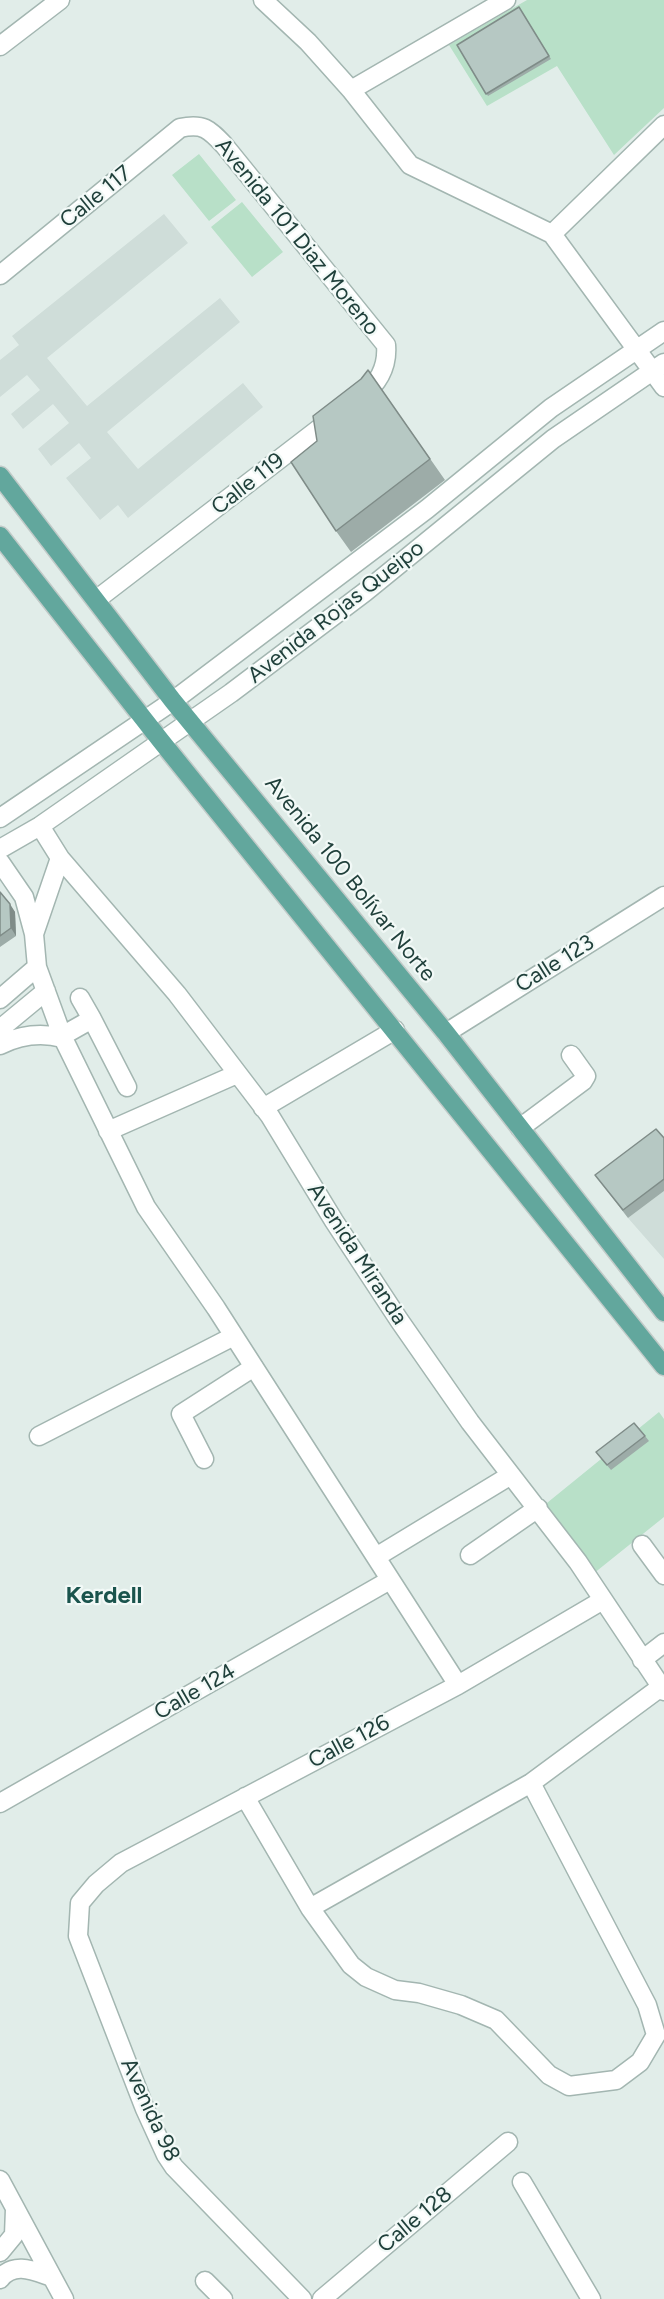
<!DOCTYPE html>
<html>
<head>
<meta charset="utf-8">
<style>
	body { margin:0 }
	canvas { display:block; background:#e1ede9 }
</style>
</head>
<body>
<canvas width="664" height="2299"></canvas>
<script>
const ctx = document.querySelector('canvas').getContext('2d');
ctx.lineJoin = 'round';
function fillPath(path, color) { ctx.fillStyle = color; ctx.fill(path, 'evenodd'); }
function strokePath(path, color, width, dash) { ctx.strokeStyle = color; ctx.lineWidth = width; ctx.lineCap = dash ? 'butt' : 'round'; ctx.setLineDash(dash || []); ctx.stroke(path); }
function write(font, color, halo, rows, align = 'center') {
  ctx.font = font + ' Figtree,sans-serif'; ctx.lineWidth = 4.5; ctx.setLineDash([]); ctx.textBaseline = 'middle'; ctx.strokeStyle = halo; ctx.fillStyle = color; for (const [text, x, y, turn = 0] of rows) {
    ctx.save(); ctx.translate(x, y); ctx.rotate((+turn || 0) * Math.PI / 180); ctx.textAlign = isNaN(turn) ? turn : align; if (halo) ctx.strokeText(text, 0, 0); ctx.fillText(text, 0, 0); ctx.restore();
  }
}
fillPath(new Path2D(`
	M164,214l24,29 -141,115 40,48 133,-108 20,24 -133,110 31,37 105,-86 20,24 -135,111 -10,-13 -18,15 -34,-42 25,-20 -12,-15 -28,23 -13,-17 31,-26 -16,-19 -30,25 -12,-15 29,-24 -13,-15 -27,22v-37l19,-15 -7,-9z
	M664,1191v68l-36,-41z`), '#cfddd9');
fillPath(new Path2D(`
	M527,0h137v108l-50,47 -57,-89 -70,40 -38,-61z
	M199,154l37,46 -27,21 -37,-46z
	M242,202l41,50 -31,25 -41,-50z
	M659,1412l5,7v98l-71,57 -51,-67z`), '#b8e0c8');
const minor = new Path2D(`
	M263,0l45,42 43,48 59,75 142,69 112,153
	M0,46l60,-46
	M351,90l155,-90
	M552,234l112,-109
	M0,275l180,-147c23,-5 29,1 44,17l162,200c2,23 -8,39 -26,53
	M96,600l237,-182
	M0,818l173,-117 254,-192 124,-101 113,-77
	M40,826l20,32 117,136 93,122 64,105 65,99 71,102 108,140 86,129
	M0,849l40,-23 191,-133 134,-101 188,-153 111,-76
	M0,862l24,35 10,37 3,33 26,71 83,169 70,101 242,377
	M34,934l26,-76
	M80,998l12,21
	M0,999l37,-32
	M0,1029l46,-38
	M446,1033l218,-137
	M62,1036l30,-17 35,68
	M0,1045c20,-10 40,-13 63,-7
	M263,1108l132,-78
	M520,1128l63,-47 3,-5 -15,-21
	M108,1131l129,-57
	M39,1436l195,-100
	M204,1459l-23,-45 73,-47
	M642,1545l22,30
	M470,1555l68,-47
	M376,1557l135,-82
	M642,1660l22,-17
	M245,1797l65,111 41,57 15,12 29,13 24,3 42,12 35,15 53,55 20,11 47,-6 24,-18 16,-27 -9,-30 -116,-222
	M0,1803l390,-223
	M310,1908l221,-125 130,-96
	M0,2180l64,119
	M522,2182l69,117
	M0,2252l14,-17 1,-26
	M0,2279c13,-17 32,-9 49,-3
	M205,2281l18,18
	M302,2299l-128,-132 -8,-12 -21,-46 -67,-173 2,-33 16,-19 25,-21 337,-178 145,-85
	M322,2299l186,-157`);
const major = new Path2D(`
	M0,476l173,225 273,332 218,279
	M0,536l161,205 503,625`);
strokePath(minor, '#a3b6b1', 21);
strokePath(major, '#c1cac8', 21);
strokePath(minor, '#fff', 18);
strokePath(major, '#62a79d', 18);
fillPath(new Path2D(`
	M519,7l32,52 -63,37 -31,-51z
	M368,370l77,110 -94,72 -15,-21 -19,-90z
	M0,892l15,20 1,24 -16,11z
	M664,1138v53l-36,27 -33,-43z
	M645,1436l4,5 -38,29 -15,-18z`), '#9daca8');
fillPath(new Path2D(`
	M10,904l5,8 1,24 -5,-8z`), '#7f8c88');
const building = new Path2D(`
	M519,7l30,49 -63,38 -29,-49z
	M368,370l62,89 -94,72 -45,-69 26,-21 -4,-25 48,-37z
	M0,892l10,12 1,24 -11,8z
	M656,1129l8,9v41l-41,31 -28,-35z
	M634,1423l11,13 -38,29 -11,-13z`);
fillPath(building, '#b6c8c3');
strokePath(building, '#7f8c88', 1.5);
write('22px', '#20403b', '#f2f9f7', [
	["Calle 117",96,197,-39],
	["Avenida 101 Diaz Moreno",297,237,51],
	["Calle 119",248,484,-38],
	["Avenida Rojas Queipo",336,612,-38],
	["Avenida 100 Bolívar Norte",350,879,51],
	["Calle 123",555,964,-32],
	["Avenida Miranda",357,1254,57],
	["Calle 124",195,1692,-30],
	["Calle 126",349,1742,-28],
	["Avenida 98",150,2110,65],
	["Calle 128",415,2220,-40]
]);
write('bold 24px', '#1a544d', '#f2f9f7', [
	["Kerdell",104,1596]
]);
</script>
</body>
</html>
